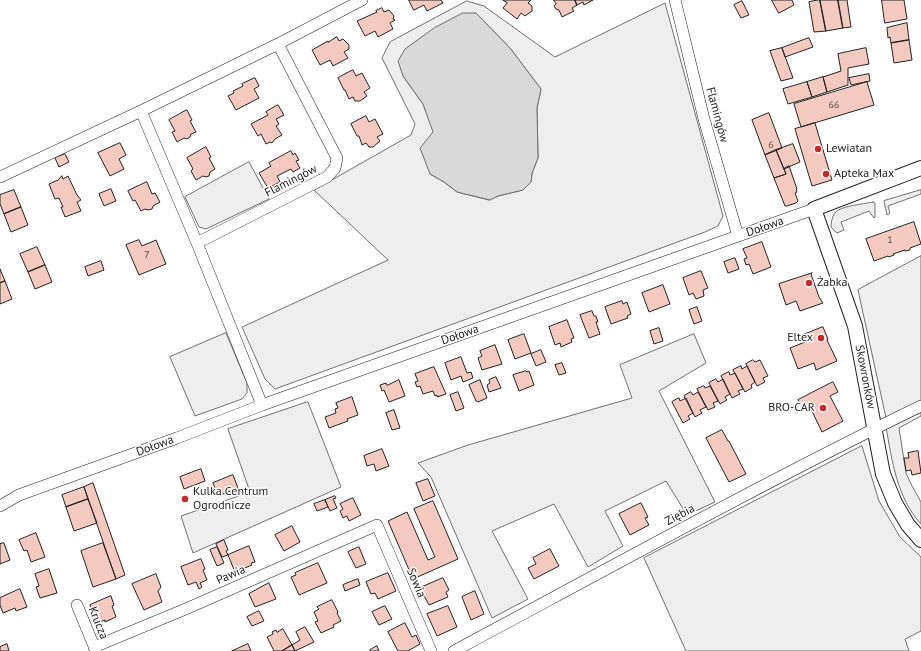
<!DOCTYPE html>
<html>
<head>
<meta charset="utf-8">
<style>
	body { margin:0 }
	canvas { display:block; background:#fff }
</style>
</head>
<body>
<canvas width="921" height="651"></canvas>
<script>
const ctx = document.querySelector('canvas').getContext('2d');
ctx.lineJoin = 'round';
function fillPath(path, color) { ctx.fillStyle = color; ctx.fill(path, 'evenodd'); }
function strokePath(path, color, width, dash) { ctx.strokeStyle = color; ctx.lineWidth = width; ctx.lineCap = dash ? 'butt' : 'round'; ctx.setLineDash(dash || []); ctx.stroke(path); }
function write(font, color, halo, rows, align = 'center') {
  ctx.font = font + ' "PT Sans",sans-serif'; ctx.lineWidth = 3; ctx.setLineDash([]); ctx.textBaseline = 'middle'; ctx.strokeStyle = halo; ctx.fillStyle = color; for (const [text, x, y, turn = 0] of rows) {
    ctx.save(); ctx.translate(x, y); ctx.rotate((+turn || 0) * Math.PI / 180); ctx.textAlign = isNaN(turn) ? turn : align; if (halo) ctx.strokeText(text, 0, 0); ctx.fillText(text, 0, 0); ctx.restore();
  }
}
const green = new Path2D(`
	M467,1l17,5 71,51 110,-54 58,213 -5,10 -13,6 -430,157 -10,-10 -23,-52 146,-67 -74,-70 97,-55 4,-11 -33,-66 8,-16zM476,13l34,35 31,41 -4,19 1,50 -6,15 -1,9 -8,8 -25,6 -9,4 -32,-8 -13,-10 -14,-8 4,-42 -11,-28 -20,-28z
	M249,162l20,37 -63,30 -7,-2 -14,-30z
	M921,190v4l-33,12 2,7 -3,2 -3,-14z
	M873,202l2,1v14l-1,1 -5,-7 -28,11 3,8 -7,3 -6,-6c0,-4 1,-9 3,-13 4,-8 30,-10 39,-12z
	M921,256v145l-35,17 -28,-128z
	M226,333l21,50v10l-5,6 -47,17 -25,-59z
	M694,334l12,29 -47,28 56,111 -28,13 -21,-34 -61,30 18,35 -35,21 -34,-63 -62,27 36,68 -36,19 -61,-141 -13,-14 50,-18 164,-47 -12,-33z
	M308,402l33,85 -148,66 -12,-37 69,-24 -22,-63z
	M921,409v7l-22,12 7,45 6,13 9,16v22c-24,-26 -29,-63 -35,-97z
	M862,446l17,55 21,36 21,20v74l-16,8 4,12h-223l-42,-93z`);
fillPath(green, '#eee');
strokePath(green, '#6f6f6f', 1);
const water = new Path2D(`
	M463,13h13l34,35 31,41 -4,19 1,50 -6,15 -1,9 -8,8 -25,6 -8,4 -33,-8 -13,-10 -14,-8 -10,-26 13,-16 -10,-28 -20,-28 -5,-15 7,-12 29,-21z`);
fillPath(water, '#d9d9d9');
strokePath(water, '#6f6f6f', 1);
const building = new Path2D(`
	M409,0h32l2,3 -16,8 -3,-6 -10,5z
	M503,0h28l-3,3 4,3v5l-7,5 -4,-3 -4,6 -14,-11 4,-5z
	M554,0h21l2,5 -5,3 2,3 -12,6 -3,-7 -3,-1 -2,-3 2,-2z
	M575,0h18l-9,5 -1,-3 -6,3z
	M772,0h20l2,5 -15,8z
	M820,0h18l5,28 -17,3z
	M820,0l6,31 -12,1 -5,-30z
	M838,0h9l4,27 -8,1z
	M882,0h22l3,19 -22,4z
	M742,1l7,14 -8,3 -7,-13z
	M382,8l2,4 5,-2 5,6 -1,3 2,1 -5,3 3,6 -15,8 -3,-6 -10,5 -8,-15 20,-9 -1,-1z
	M907,23l2,17 -18,3 -1,-6 -2,1 -1,-10z
	M337,37l2,4 4,-2 6,6v4l-5,3 4,6 -15,8 -3,-6 -10,5 -8,-15 16,-9v1z
	M809,38l4,9 -28,10 -3,-9z
	M909,40l3,20 -18,3 -3,-20z
	M782,48l11,30 -12,3 -11,-30z
	M866,48l3,16 -21,4v17l-21,7 -4,-15 18,-6 -3,-17z
	M353,70l3,6 6,-3 8,15 -6,4 3,4 -7,5h-5l-2,-4 -4,2 -4,-9h-1l-6,-12z
	M869,74l1,7 -19,4 -2,-7z
	M823,77l4,15 -15,5 -5,-15z
	M255,78l4,8 -5,3 5,9 -23,12 -8,-14 6,-3 -1,-2 10,-5 -1,-2z
	M807,82l5,15 -24,7 -5,-15z
	M867,82l7,23 -73,22 -7,-23z
	M278,105l6,10 -8,4 3,5 -3,2 6,9 -7,4 -3,4 -2,-1 -4,2 -5,-10 -3,2 -7,-12 17,-9 -2,-3z
	M187,110l5,10 -2,1 6,11 -5,2 -1,3 -3,2 -3,-1 -7,4 -5,-10 3,-1 -6,-11z
	M769,113l13,35 -17,7 -13,-35z
	M366,116l3,6 6,-3 8,15 -6,3 3,4 -7,6h-4l-3,-4 -4,2 -3,-9h-2l-6,-12z
	M815,123l17,57 -20,6 -17,-57z
	M120,143l6,12 -7,4 5,10 -14,7 -12,-23z
	M793,144l7,18 -16,7 -8,-19z
	M206,147l5,10 -2,1 6,11 -5,3 -1,4 -3,1 -3,-1 -7,4 -5,-9 2,-2 -6,-11z
	M776,150l10,24 -12,4 -9,-23z
	M291,151l2,4 2,-2 4,7 -3,1 4,7 -7,4 -2,-3 -14,7 3,6 -12,6 -9,-15 12,-7 -2,-3z
	M65,154l4,8 -10,5 -4,-9z
	M789,166l8,23 -1,1 1,2 -2,1 3,8 -2,2 -9,3h-2l-11,-28 12,-4 -2,-5z
	M62,176l1,3 5,-3 9,19 4,5 -4,2 4,9 -16,6 -4,-10h2l-4,-9 -4,1 -6,-15 9,-4z
	M147,182l5,12 3,-1 5,9 -7,4 -1,3 -4,1 -3,-1 -4,2 -6,-11 -2,1 -5,-10z
	M111,189l5,12 -12,5 -5,-12z
	M14,190l7,17 -17,7 -4,-10v-9z
	M21,207l7,18 -17,7 -7,-18z
	M914,222l7,22 -11,4v2l-5,1v-1l-12,4 1,1 -5,2 -1,-1 -14,5 -8,-22z
	M139,240l3,6 14,-6 10,24 -27,11 -13,-30z
	M762,242l9,25 -18,7 -4,-10 -3,1 -2,-6 3,-1 -4,-9z
	M37,247l8,18 -17,7 -8,-18z
	M735,258l4,11 -11,4 -4,-11z
	M101,261l3,9 -16,6 -3,-9z
	M45,265l7,17 -17,7 -7,-17z
	M0,269l5,12 -5,2z
	M701,271l7,17 -5,2 1,6 -8,3 -3,-6 -4,2 -6,-17z
	M812,273l-1,1 8,23 4,6 -23,8 -4,-10 -10,4 -7,-21z
	M5,281l7,18 -12,5v-21z
	M663,285l7,19 -21,8 -7,-19z
	M622,301l1,3 4,-2 4,12 -4,2 1,2 -17,6 -6,-17z
	M697,307l5,14 -8,3 -5,-14z
	M592,311l2,5h2l2,6h-2l4,12 -11,4 -9,-23z
	M567,320l7,18 -3,1 1,3 -11,5 -1,-4 -5,2 -6,-18z
	M823,327l5,12 -1,1 10,21 -21,9 -2,-7 -16,6 -8,-21 15,-6 -2,-7z
	M659,328l4,13 -9,3 -4,-13z
	M524,334l7,19 -16,6 -7,-19z
	M495,345l7,19 -20,6 -4,-12 4,-2 -2,-5z
	M541,350l5,12 -10,4 -5,-12z
	M461,357l6,16 4,-1 2,6 -10,4 -2,-6 -10,4 -6,-17z
	M753,360l2,2 5,-2 8,16 -5,2 2,4 -8,4 -11,-22z
	M562,363l4,10 -7,2 -4,-10z
	M741,366l1,3 5,-3 8,16 -4,3 1,3 -7,4 -12,-22z
	M434,367l12,27 -9,3v-2l-2,1 -2,-5 -10,3 -3,-8 -3,1 -2,-5 3,-1 -3,-7z
	M526,371l1,1 2,-1 5,14 -15,6 -6,-16z
	M729,372l1,3 5,-2 8,16 -5,2 2,3 -8,4 -11,-22z
	M496,377l5,11 -12,4 -2,-7 3,-2 -1,-3z
	M716,379l2,3 5,-3 7,15 -5,3 2,3 -7,4 -11,-21z
	M399,380l6,16 -16,6 -5,-12 -2,1 -2,-6 6,-2 1,2z
	M480,380l7,18 -9,4 -2,-1 -7,-16z
	M833,382l5,10 -8,4 13,25 -21,11 -12,-25 -6,3 -6,-10z
	M704,386l1,2 5,-2 8,15 -5,2 2,4 -7,3 -11,-21z
	M458,392l6,16 -8,3 -6,-16z
	M691,392l2,3 5,-3 8,15 -6,3 2,3 -7,4 -11,-21z
	M352,397l6,18 -11,4 1,2 -19,7 -4,-11 11,-4 -1,-4 3,-1 -2,-5z
	M679,398l1,3 6,-3 7,15 -5,3 2,3 -7,4 -11,-21z
	M394,410l6,18 -8,2 -6,-17z
	M722,430l6,11h1l17,33 -17,8 -23,-44z
	M382,449l7,17 -13,5 -2,-7 -7,2 -3,-10z
	M918,451l3,22 -9,2 -1,-5 -5,1 -2,-13h5l-1,-5z
	M201,469l4,12 -21,8 -4,-12z
	M233,475l5,13 -20,8 -5,-13z
	M428,479l7,17 -12,5 -7,-18z
	M93,483l32,92 -9,4 -32,-92z
	M84,487l4,12 -22,8 -4,-12z
	M335,496l1,2 -3,1 4,9 -7,3 -5,-11z
	M353,498l8,17 -12,6 -2,-5 -4,2 -3,-7 3,-2 -3,-5z
	M88,499l9,24 -23,8 -8,-24z
	M325,500l3,7 -11,4 -3,-7z
	M433,501l25,58 -45,20 -25,-58 19,-9 21,48 7,-3 -21,-48z
	M641,503l7,14 -3,1 4,7 -19,10 -11,-21z
	M292,526l8,16 -16,9 -9,-16z
	M36,533l9,24 -14,5 -4,-12 -3,1 -5,-11z
	M224,540l4,10 -2,1 2,4 -6,2 -6,-13z
	M4,543l6,17 -10,4v-20z
	M103,543l13,36 -23,8 -12,-36z
	M249,546l6,16 -4,1 1,2 -17,7 -7,-17z
	M217,547l7,16 -7,3 -7,-16z
	M359,547l7,17 -10,4 -8,-16z
	M550,549l9,17 -25,13 -6,-11 8,-4 -3,-6z
	M201,559l4,10 -2,1 4,10 -7,3 2,4 -3,2 -3,-7 -8,3 -7,-18z
	M318,563l9,20 -28,12 -8,-18 5,-2 -1,-2z
	M49,569l8,24 -17,5 -4,-11 3,-1 -4,-12z
	M388,573l8,18 -18,8 -3,-6 -4,1 -5,-12z
	M156,574l5,13 -3,4 4,11 -18,8 -12,-26z
	M443,578l6,12 -3,2 2,5 -19,8 -9,-17z
	M358,579l2,6 -15,6 -2,-6z
	M269,583l7,16 -21,8 -6,-13z
	M20,589l7,18 -11,4 -1,-3 -12,5 -3,-8v-7z
	M475,591l9,23 -13,6 -9,-23z
	M111,596l3,9 -2,1 4,11 -11,5v-2l-7,3 -8,-18z
	M332,600l6,12 -1,1 4,8 -8,4 1,2 -13,6 -6,-11 3,-1 -4,-9 5,-3 -2,-2z
	M385,606l7,13 -13,6 -7,-13z
	M448,606l9,21 -20,9 -10,-22z
	M259,611l5,10 -12,5 -5,-9z
	M405,623l7,14 4,-2 4,9 -12,7h-10l-10,-19z
	M305,627l9,15 -19,9 -3,-6 8,-5 -4,-8z
	M283,629l9,16 -10,6h-8l-7,-14 6,-3 -1,-2 4,-2 1,2z
	M7,644l2,7h-9v-4z
	M248,644l3,7h-19z
	M292,645l3,6h-13z
	M377,646l2,5h-9v-1z`);
fillPath(building, '#f3c9c0');
strokePath(building, '#222', 1);
const minor = new Path2D(`
	M675,0l29,119 34,117
	M141,111l56,132 65,162
	M0,177l141,-66 137,-67 84,-44
	M197,243l130,-66 8,-9 2,-10 -59,-114
	M0,506l19,-11 158,-57 85,-33 552,-196
	M77,605l19,46
	M94,647l94,-39 189,-83 54,126
	M454,651c155,-83 309,-168 467,-245`);
const tertiary = new Path2D(`
	M921,168l-107,41 41,117 28,148 12,29 13,22 13,15`);
strokePath(minor, '#222', 12);
strokePath(tertiary, '#222', 16);
strokePath(minor, '#fff', 11);
strokePath(tertiary, '#fff', 14);
for (const [x, y, r, color] of [
	[818,149,4,"#c62828"],
	[826,174,4,"#c62828"],
	[809,283,4,"#c62828"],
	[821,338,4,"#c62828"],
	[823,408,4,"#c62828"],
	[185,499,4,"#c62828"]
]) { const dot = new Path2D(); dot.arc(x, y, r, 0, 2 * Math.PI); ctx.fillStyle = color; ctx.fill(dot); strokePath(dot, '#fff', 1.5); }
write('10px', '#564c4a', null, [
	["66",834,105],
	["6",771,145],
	["1",890,240],
	["7",147,255]
]);
write('12px', '#222', '#fff', [
	["Flamingów",717,115,75],
	["Flamingów",291,181,-27],
	["Dołowa",765,227,-19],
	["Dołowa",460,335,-19],
	["Skowronków",865,377,79],
	["Dołowa",155,446,-20],
	["Ziębia",680,515,-28],
	["Pawia",231,575,-24],
	["Sowia",416,583,67],
	["Krucza",98,623,68]
]);
write('12px', '#222', '#fff', [
	["Lewiatan",826,149],
	["Apteka Max",834,174],
	["Żabka",817,283],
	["Eltex",813,338,"right"],
	["BRO-CAR",815,408,"right"],
	["Kulka Centrum",193,492],
	["Ogrodnicze",193,506]
], 'left');
</script>
</body>
</html>
